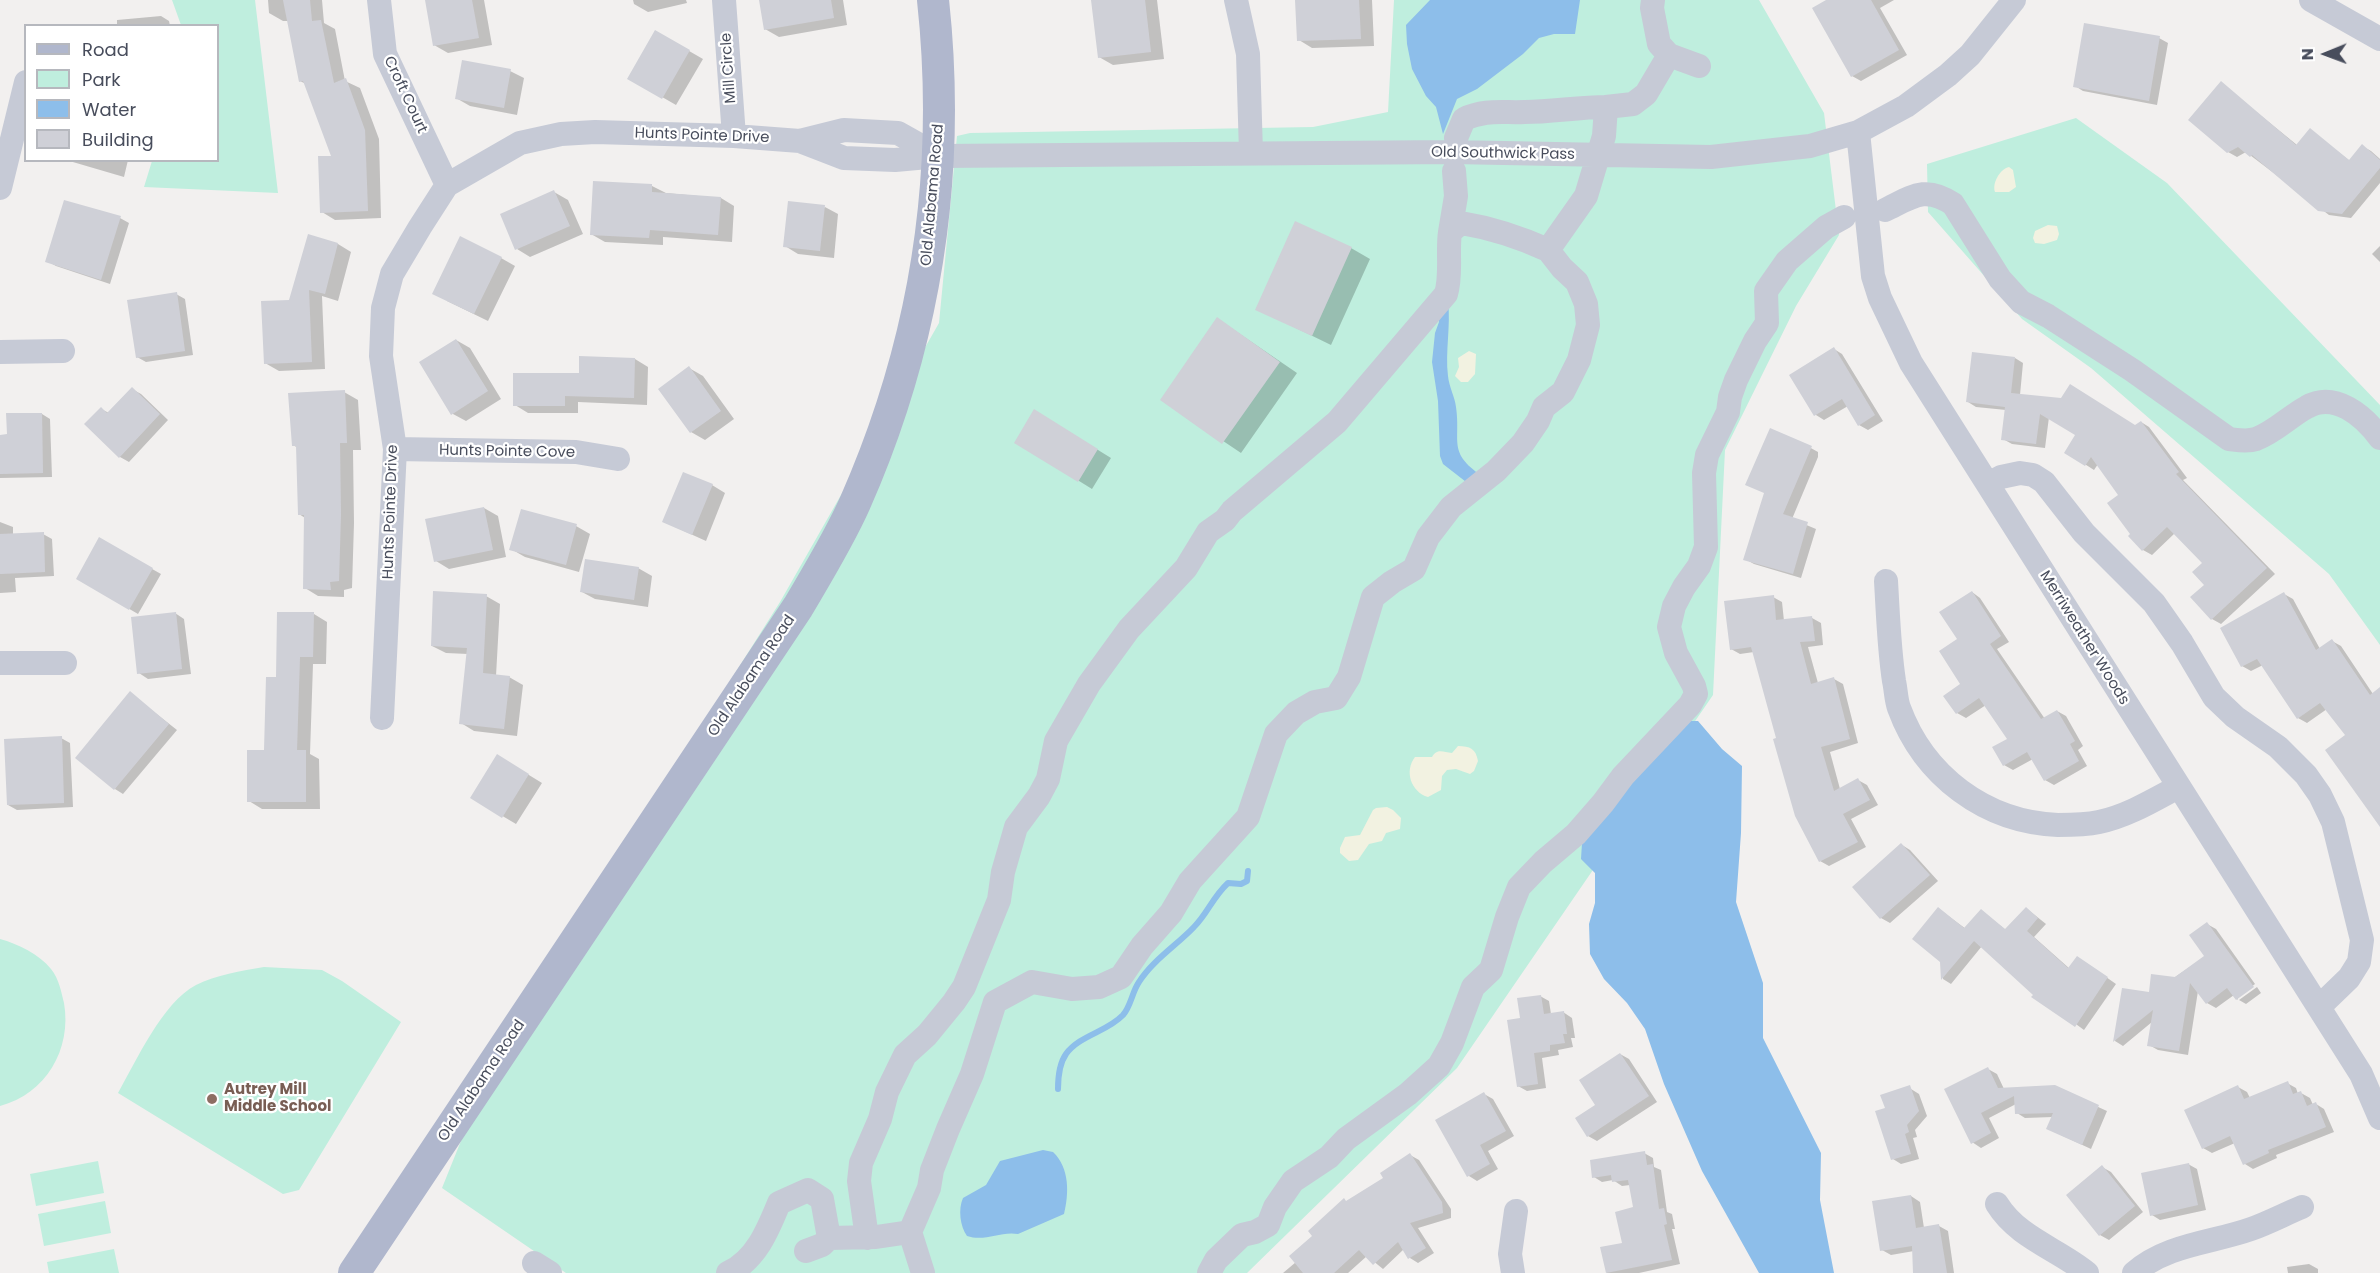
<!DOCTYPE html>
<html>
<head>
<meta charset="utf-8">
<style>
	body { margin:0 }
	#map { position:relative; width:2380px; height:1273px; overflow:hidden; background:#f2f0ef; font-family:Poppins,sans-serif }
	canvas { display:block }
	.legend { position:absolute; left:24px; top:24px; width:195px; height:138px; box-sizing:border-box; background:#fff; border:2px solid #b6b8be; margin:0; padding:8px 10px; list-style:none; font-size:18px; color:#484d5c }
	.legend li { display:flex; align-items:center; gap:12px; height:30px }
	.legend b { width:30px; border:2px solid #b6b8be }
	.north { position:absolute; left:2296px; top:24px; width:60px; height:60px; -webkit-text-stroke:4px #fff; paint-order:stroke; rotate:269deg; font-size:16px; font-weight:700; line-height:24px; text-align:center; color:#484d5c }
	.north::after { content:''; display:block; margin:auto; width:21px; height:27px; background:#484d5c; clip-path:polygon(50% 0,100% 100%,50% 72%,0 100%) }
</style>
</head>
<body>
<div id="map">
<canvas width="2380" height="1273"></canvas>
<ul class="legend">
<li><b style="height:8px;background:#b0b7cd"></b>Road</li>
<li><b style="height:16px;background:#bfeede"></b>Park</li>
<li><b style="height:16px;background:#8dbeea"></b>Water</li>
<li><b style="height:16px;background:#cfd0d7"></b>Building</li>
</ul>
<div class="north">N</div>
</div>
<script>
const ctx = document.querySelector('canvas').getContext('2d');
ctx.lineJoin = 'round';
function fillPath(path, color) { ctx.fillStyle = color; ctx.fill(path, 'evenodd'); }
function strokePath(path, color, width, dash) { ctx.strokeStyle = color; ctx.lineWidth = width; ctx.lineCap = dash ? 'butt' : 'round'; ctx.setLineDash(dash || []); ctx.stroke(path); }
function write(font, color, halo, rows, align = 'center') {
  ctx.font = font + ' Poppins,sans-serif'; ctx.lineWidth = 4.5; ctx.setLineDash([]); ctx.textBaseline = 'middle'; ctx.strokeStyle = halo; ctx.fillStyle = color; for (const [text, x, y, turn = 0] of rows) {
    ctx.save(); ctx.translate(x, y); ctx.rotate((+turn || 0) * Math.PI / 180); ctx.textAlign = isNaN(turn) ? turn : align; if (halo) ctx.strokeText(text, 0, 0); ctx.fillText(text, 0, 0); ctx.restore();
  }
}
fillPath(new Path2D(`
	M172,0h83l23,193 -134,-6 8,-26 66,-1v-134l-37,-1z
	M1394,0h365l65,113 15,122 -43,71 -71,144 -12,245 -256,373 -210,205h-681l-124,-85 56,-139 282,-447 159,-279 18,-187 13,-3 343,-6 75,-15z
	M2076,118l91,65 213,222v240l-51,-71 -238,-206 -69,-49 -94,-107 -1,-48z
	M0,939c18,5 39,15 51,30 8,10 10,22 13,34 8,46 -18,91 -64,103z
	M264,967l58,3 20,11 59,41 -102,168 -16,4 -165,-101c19,-33 44,-90 78,-108 20,-10 45,-14 68,-18z
	M98,1161l6,32 -68,13 -6,-32z
	M105,1201l6,32 -67,13 -6,-32z
	M114,1249l5,24h-70l-2,-11z`), '#bfeede');
fillPath(new Path2D(`
	M2009,167l4,3 3,17 -7,5h-14c-3,-9 5,-23 14,-25z
	M2048,225l9,1 2,8 -2,6 -13,4 -9,-1 -2,-5 2,-7z
	M1469,351l7,3 -1,20 -7,8h-7l-6,-6 4,-9 -1,-9z
	M1458,746c12,0 18,3 20,15l-4,10 -4,3 -14,-5 -9,1 -5,6 -1,14 -13,7c-17,-5 -24,-26 -13,-40h17c5,-9 11,-5 20,-4z
	M1387,807l6,3 8,8 -1,11 -14,4 -4,8 -13,3 -11,16 -9,1 -9,-8v-5l5,-11 15,-2 13,-25 3,-2z`), '#f2f2e1');
fillPath(new Path2D(`
	M1430,0h150l-5,34h-21l-15,4 -16,16 -46,35 -20,10 -14,35 -7,-27 -10,-11 -14,-27 -5,-25 -1,-19z
	M1448,302c3,24 -3,49 0,74 1,11 7,21 8,31 5,35 -9,45 26,69l-12,9 -27,-21 -3,-8 -2,-55 -6,-39 3,-29 4,-11 -1,-9z
	M1687,721h11l24,28 20,17 -1,67 -5,69 27,81v55l58,115 -1,47 14,73h-75l-57,-102 -38,-87 -19,-55 -18,-26 -23,-24 -14,-25 -1,-30 6,-21v-30l-14,-14 1,-16 30,-37z
	M1043,1150l10,2c17,16 16,42 11,62l-46,20c-18,-3 -33,8 -51,2 -7,-10 -9,-27 -4,-38l23,-13 14,-24z`), '#8dbeea');
fillPath(new Path2D(`
	M268,0h54l2,23 11,6 10,52 15,7 19,51 2,79 -46,2 -13,-8 11,-55 -27,-73 -6,-3 -12,-60h-5l-14,-8z
	M426,0h58l8,45 -44,8 -14,-8z
	M633,0h53l1,3 -39,9 -14,-8z
	M761,0h82l4,25 -68,12 -14,-8z
	M1093,0h64l7,59 -51,6 -14,-8z
	M1297,0h75l2,46 -62,2 -13,-8z
	M1829,0h65l-14,8 27,47 -46,26 -9,-5z
	M161,16l8,5 1,5h-53v-6z
	M656,32l47,27 -27,46 -47,-27z
	M2159,38l9,5 -11,62 -74,-14 -8,-5z
	M510,71l14,7 -7,37 -47,-9 -14,-8z
	M2221,83l76,62 13,-15 40,31 12,-15 9,5 9,8v24l-29,35 -22,-3 -83,-63 -9,5 -9,-5z
	M66,160h62l-4,17z
	M652,186l14,7 55,5 13,8 -2,36 -69,-5v8l-58,-3 -14,-8z
	M554,192l14,8 15,34 -53,23 -13,-8z
	M825,207l13,7 -4,44 -36,-4 -13,-8z
	M120,218l9,5 -19,61 -54,-18 -9,-5z
	M309,236l29,8 13,8 -13,49 -16,-5 3,73 -46,2 -14,-8 25,-61z
	M2380,246v16l-8,-8z
	M1351,248l19,11 -39,86 -74,-36z
	M501,258l14,8 -27,55 -41,-20z
	M176,294l9,5 8,56 -47,7 -9,-5z
	M1218,319l79,54 -56,80 -79,-53z
	M456,340l14,8 31,51 -35,22 -13,-7z
	M1834,349l8,5 41,67 -15,9 -9,-5 -11,-19 -24,14 -8,-5 -25,-40z
	M2015,358l8,5 -3,32 115,31 6,-4 8,5 38,51 -4,2 92,94 -54,50 -9,-5 -20,-22 14,-12 -2,-22 -29,-30 -23,22 -9,-5 -11,-16 -11,-39 -23,-31 -4,6 -28,-18 11,-17 -28,-18 -4,31 -33,-4 -9,-5 3,-29 -30,-3 -8,-5z
	M635,359l13,8 -1,38 -69,-3v11h-50l-13,-8z
	M689,368l14,8 31,43 -29,21 -14,-8z
	M132,389l9,5 27,26 -39,42 -9,-5 -19,-48 8,4z
	M344,392l14,8 3,50h-8l1,73 -2,65 -8,2v7l-26,-1 -13,-8v-70l-6,-4 -1,-66 -5,-3z
	M42,414l8,5 2,58 -52,1v-42h8z
	M1048,419l63,39 -19,31 -76,-47z
	M1809,447l9,5v5l-26,62 24,10 -15,49 -47,-14 -9,-5z
	M712,485l13,8 -19,48 -42,-19z
	M484,508l14,8 8,41 -57,12 -13,-8z
	M0,522l13,5v8l30,-1 9,5 2,37 -39,2 1,14 -16,1z
	M576,526l14,8 -11,38 -54,-15 -14,-8z
	M99,539l62,35 -23,40 -60,-35z
	M638,568l14,8 -4,31 -53,-8 -13,-7z
	M1972,592l8,6 29,44 -12,7 48,70 12,-8 9,5 17,30 -5,4 9,16 -33,19 -9,-5 -12,-21 -20,11 -9,-5 5,-26 -23,-34 -20,13 -9,-5 -12,-17 17,-11 -3,-45z
	M2284,594l9,5 27,50 12,-8 9,5 32,48h7v131l-33,-90 -20,-26 -20,14 -9,-5 -35,-53 -12,6 -9,-5z
	M486,596l14,8 -4,72 13,1 14,8 -6,51 -43,-5 -13,-8 7,-69 -22,-1 -14,-7z
	M1773,597l9,5 2,19 28,-3 9,5 2,22 -15,2 10,36 16,-4 9,5 15,59 -28,9 10,37 18,-9 9,5 11,20 -27,14 15,28 -37,19 -9,-5 -43,-122 -23,-87 -14,2 -9,-5z
	M175,613l9,6 7,55 -43,5 -9,-6z
	M314,614l13,8 -1,42h-13l-3,90 9,5 1,50h-58l-13,-8 16,-49 12,-73z
	M130,693l47,37 -54,64 -8,-5z
	M61,738l9,5 3,64 -56,3 -9,-5z
	M511,764l31,19 -26,41 -44,-26z
	M1902,845l8,5 28,31 -48,42 -9,-5 -27,-30z
	M2026,908l20,16 -12,13 36,32 16,-6 30,21 -32,46 -49,-36 -53,-48 -31,38 -8,-5 -4,-70 27,20 15,-18 25,19z
	M2207,924l9,5 39,55 -17,13v3l-4,-5 -18,13 -9,-5 -9,-12 -10,64 -30,-5 -9,-5 3,-23 -29,24 -8,-5 8,-52 27,5 56,-38z
	M2257,987l4,6 -15,11 -7,-4z
	M1540,996l9,5 2,13 12,-2 9,6 3,20h-4l2,9 -15,3 1,5 -17,3 4,30 -19,3 -9,-5 4,-66z
	M1620,1054l9,5 28,43 -60,39 -9,-5 9,-31z
	M1988,1069l9,5 7,15 50,-2 53,24 -16,38 -43,-20 5,-12 -28,1 -8,-5 -1,-9 -27,14 10,20 -18,10 -9,-6z
	M2287,1083l9,5 2,6 3,-1 9,5 3,7 3,-1 8,5 10,23 -58,23 1,3 -24,11 -8,-5 -10,-21 -23,10 -9,-5 35,-61 9,5 3,6z
	M1911,1089l8,5 8,22 -12,14 2,7 -4,1 6,21 -18,5 -8,-5 -6,-50z
	M1484,1094l9,5 21,37 -26,15 10,18 -21,12 -8,-5z
	M1644,1153l9,5 1,9 7,3 6,42 5,2 3,15h-3l8,35 -41,9h-32l-5,-25 22,-4 11,-36 -5,-23 -8,1 -9,-6 -11,2 -8,-5z
	M1410,1155l9,5 32,49v9l-33,10 16,25 -16,10 -8,-5 -6,-9 -21,20 -16,-13 -19,17h-65l13,-11 51,-60 38,-24z
	M2188,1164l9,5 9,41 -46,10 -8,-5z
	M2102,1167l9,5 32,40 -34,28 -9,-5z
	M1911,1196l9,6 4,26 15,-2 9,5 6,42h-39l-1,-22 -23,4 -9,-5z
	M2309,1264l9,5v4h-30l-1,-6z`), '#0003');
strokePath(new Path2D(`
	M1058,1089c0,-12 1,-25 8,-35 14,-19 41,-22 57,-39 8,-9 9,-23 16,-33 14,-22 38,-37 55,-55 14,-14 18,-29 34,-44l13,1 6,-3 1,-10`), '#8dbeea', 6);
fillPath(new Path2D(`
	M283,0h27l2,21 9,-1 13,63 12,-5 19,52 3,81 -48,2 -2,-57h13l-28,-75 -4,1z
	M425,0h47l7,38 -46,8z
	M759,0h72l3,18 -70,12z
	M1091,0h54l6,52 -53,6z
	M1295,0h64l2,39 -64,2z
	M1826,0h45l28,50 -48,27 -39,-69z
	M2084,23l76,13 -11,65 -76,-14z
	M655,30l35,20 -28,49 -35,-20z
	M462,60l49,9 -7,39 -49,-9z
	M2221,81l75,64 14,-17 39,32 13,-16 18,16v8l-38,46 -24,-3 -66,-56 -2,2 -12,-10 -11,6 -39,-33z
	M593,181l59,3v8l69,5 -3,38 -68,-5 -1,8 -59,-3z
	M554,190l16,36 -55,24 -15,-36z
	M64,200l57,16 -20,64 -56,-18z
	M788,201l37,4 -5,46 -37,-4z
	M1295,221l57,26 -40,89 -57,-26z
	M308,234l30,9 -13,51 -16,-4 3,72 -48,2 -3,-63 28,-1z
	M460,236l42,21 -28,57 -42,-20z
	M177,292l8,59 -49,7 -9,-58z
	M1217,317l63,45 -58,82 -62,-44z
	M456,339l32,52 -37,24 -32,-53z
	M1834,347l41,68 -17,11 -16,-27 -28,17 -25,-41z
	M1972,352l43,5 -4,36 50,5 9,-14 65,41 6,-4 38,51 -3,2 91,94 -56,52 -21,-23 14,-12 -12,-13 10,-9 -35,-36 -25,24 -14,-15 2,-2 -23,-31 11,-8 -27,-38 -6,9 -21,-13 11,-18 -35,-21 -4,30 -35,-4 4,-33 -39,-5z
	M579,356l56,2 -1,40 -69,-2v10h-52v-33h66z
	M689,366l32,45 -31,22 -32,-44z
	M132,387l28,27 -41,44 -35,-34 17,-17 6,6z
	M345,390l2,53h-7l1,71 -2,67 -9,1 1,8 -28,-1 1,-74h-6l-2,-69h-4l-4,-53z
	M1034,409l64,40 -20,33 -64,-39z
	M6,413h36l1,60 -43,1v-39l7,-1z
	M1770,428l42,18 -29,68 25,8 -15,52 -50,-14 21,-67 -19,-8z
	M683,472l30,12 -21,51 -30,-13z
	M484,507l9,43 -59,12 -9,-43z
	M521,509l56,15 -11,41 -57,-15z
	M44,532l1,40 -45,2v-40z
	M99,537l54,31 -24,42 -53,-31z
	M585,559l54,8 -5,33 -54,-8z
	M433,591l54,3 -4,79 27,3 -6,53 -45,-5 8,-76 -36,-2z
	M1972,591l29,45 -11,8 51,75 16,-9 18,31 -5,3 9,17 -35,20 -17,-29 -24,14 -11,-19 15,-8 -28,-41 -23,16 -13,-18 17,-12 -21,-33 18,-12 -18,-27z
	M2284,592l32,58 16,-11 38,56 10,-8v140l-55,-77 20,-15 -25,-32 -23,16 -40,-60 -16,8 -21,-39z
	M1774,595l2,25 36,-4 3,25 -15,1 11,42 23,-7 16,62 -29,8 13,44 24,-13 12,22 -27,14 15,28 -39,20 -24,-46 -22,-77 3,-1 -25,-91 -21,3 -6,-49z
	M176,612l6,57 -45,5 -6,-57z
	M277,612h37l-1,45h-13l-3,93h9v52h-59v-52h17l2,-73h10z
	M130,691l39,33 -55,66 -39,-32z
	M62,736l2,67 -57,2 -3,-66z
	M497,754l32,20 -27,44 -32,-20z
	M1901,843l29,32 -50,44 -28,-32z
	M1938,907l26,21 17,-19 24,20 21,-22 12,11 -11,13 41,37 9,-12 31,21 -33,50 -44,-30 2,-2 -59,-54 -33,39 -1,-18 -28,-23z
	M2207,922l47,65 -18,13 -9,-12 -21,16 -16,-21 -11,68 -32,-5 6,-36 -40,32 9,-54 27,4 2,-18 24,3 29,-21 -15,-21z
	M1541,995l3,19 20,-3 3,23h-4l2,9 -15,2v6l-16,2 4,31 -21,3 -10,-67 13,-2 -3,-20z
	M1620,1053l29,43 -62,41 -12,-19 20,-13 -16,-25z
	M1988,1067l10,21 57,-3 44,20 -17,40 -36,-16 7,-16 -38,1 -1,-18 -33,17 10,20 -20,11 -27,-55z
	M2288,1081l5,13 8,-3 6,15 9,-4 10,25 -58,23 1,3 -26,12 -13,-29 -28,13 -18,-39 54,-25 6,14z
	M1910,1085l9,26 -12,14 2,7 -4,2 6,20 -20,6 -16,-49 10,-3 -5,-13z
	M1484,1092l22,39 -26,14 10,19 -23,13 -32,-57z
	M1645,1151l2,14 6,-1 6,45 5,-1 3,16 -3,1 8,35 -66,13 -6,-26 22,-4 -7,-31 18,-5 -5,-27 -16,2 -1,-7 -19,3 -2,-18z
	M1410,1153l32,49 1,11 -33,10 16,25 -18,11 -10,-17 -25,23 -14,-15 -25,23h-31l-14,-17 23,-20 -4,-5 36,-33 2,3 37,-23 -3,-5z
	M2189,1163l9,42 -48,11 -9,-43z
	M2102,1165l33,41 -36,30 -33,-41z
	M1911,1195l5,33 23,-4 8,49h-34l-1,-27 -32,5 -8,-50z`), '#cfd0d7');
strokePath(new Path2D(`
	M379,0l6,54 62,131
	M724,0l10,136
	M1236,0l12,54 3,99
	M1653,0l-1,8 7,36 10,11
	M2311,0l69,39
	M1858,132l15,144 7,22 31,65 450,711 19,44
	M1456,138l8,-19c21,-10 39,-6 61,-7 27,0 53,-5 81,-5
	M800,141l44,-11 54,3 41,23
	M0,188l26,-106
	M1885,210c27,-13 40,-25 68,-6l47,75 21,23 27,14 84,54 97,69c9,1 18,3 27,0 19,-7 34,-23 51,-32 28,-16 57,9 73,31
	M1450,232l6,-36 -2,-25
	M0,352l63,-1
	M395,449l181,3 42,7
	M1988,484l13,-7 19,-4 13,2 11,7 40,51 70,70 28,40 32,54 21,20 43,30 28,28 14,20 13,27 29,118 -3,22 -10,16 -30,29
	M1886,581c2,33 3,67 8,100 2,9 2,19 5,27 25,68 86,114 159,117 13,0 27,0 41,-3 28,-6 53,-21 79,-35
	M0,663h65
	M382,718l13,-269 -14,-93 2,-48 9,-34 28,-47 27,-42 73,-42 41,-9 34,-2 139,4 66,5 44,17 51,2 44,-4 513,-4 259,5 99,-11 48,-14 48,-26 42,-31 22,-20 44,-55
	M1997,1204c21,34 61,45 90,69
	M910,1232l13,41
	M867,1238l-8,-57 2,-18 19,-44 7,-27 18,-37 22,-20 27,-33 10,-15 35,-87 4,-28 13,-45 23,-31 9,-17 8,-38 33,-57 40,-55 57,-61 22,-36 17,-12 7,-9 105,-89 109,-128c6,-20 1,-41 4,-62l11,-9c31,5 58,14 87,27
	M806,1251l16,-6 7,-7
	M534,1263l16,10
	M728,1273c28,-13 40,-43 51,-70l29,-13 14,9 7,39 47,-1 34,-5 19,-44 3,-18 16,-41 24,-55 23,-72 37,-20 40,7 27,-2 22,-10 21,-31 29,-33 19,-32 58,-64 28,-83 20,-21 19,-11 21,-4 13,-21 24,-80 19,-15 22,-13 14,-32 23,-30 45,-36 27,-28 15,-22 6,-14 19,-15 16,-32 9,-35 -2,-21 -9,-22 -15,-14 -14,-18 38,-54 18,-60 2,-29 27,-3 13,-10 23,-39 30,11
	M1209,1273l7,-13 26,-25 13,-3 13,-7 7,-18 18,-26 36,-24 17,-18 62,-45 31,-28 13,-23 21,-56 18,-17 16,-53 12,-30 24,-25 33,-28 27,-31 20,-27 67,-71 6,-11 -2,-8 -18,-33 -7,-26 5,-21 10,-19 15,-21 7,-19 -2,-74 3,-18 21,-43 2,-15 6,-17 19,-39 12,-18 -1,-32 21,-30 39,-34 18,-10
	M1513,1273l-3,-19 6,-43
	M2134,1273c33,-29 78,-30 117,-44 17,-6 34,-15 51,-22`), '#c6cad6', 24);
strokePath(new Path2D(`
	M354,1273l444,-666c20,-34 41,-68 57,-104 71,-161 97,-328 78,-503`), '#b0b7cd', 32);
for (const [x, y, r, color] of [
	[212,1099,6,"#8d6e63"]
]) { const dot = new Path2D(); dot.arc(x, y, r, 0, 2 * Math.PI); ctx.fillStyle = color; ctx.fill(dot); strokePath(dot, '#fff', 2); }
write('15px', '#484d5c', '#fff', [
	["Mill Circle",729,68,-94],
	["Croft Court",405,95,65],
	["Hunts Pointe Drive",702,136,2],
	["Old Southwick Pass",1503,154,1],
	["Old Alabama Road",933,195,-85],
	["Hunts Pointe Cove",507,452,1],
	["Hunts Pointe Drive",391,512,-88],
	["Merriweather Woods",2084,638,58],
	["Old Alabama Road",752,676,-56],
	["Old Alabama Road",482,1081,-56]
]);
write('bold 15px', '#785e54', '#fff', [
	["Autrey Mill",224,1090],
	["Middle School",224,1107]
], 'left');
</script>
</body>
</html>
